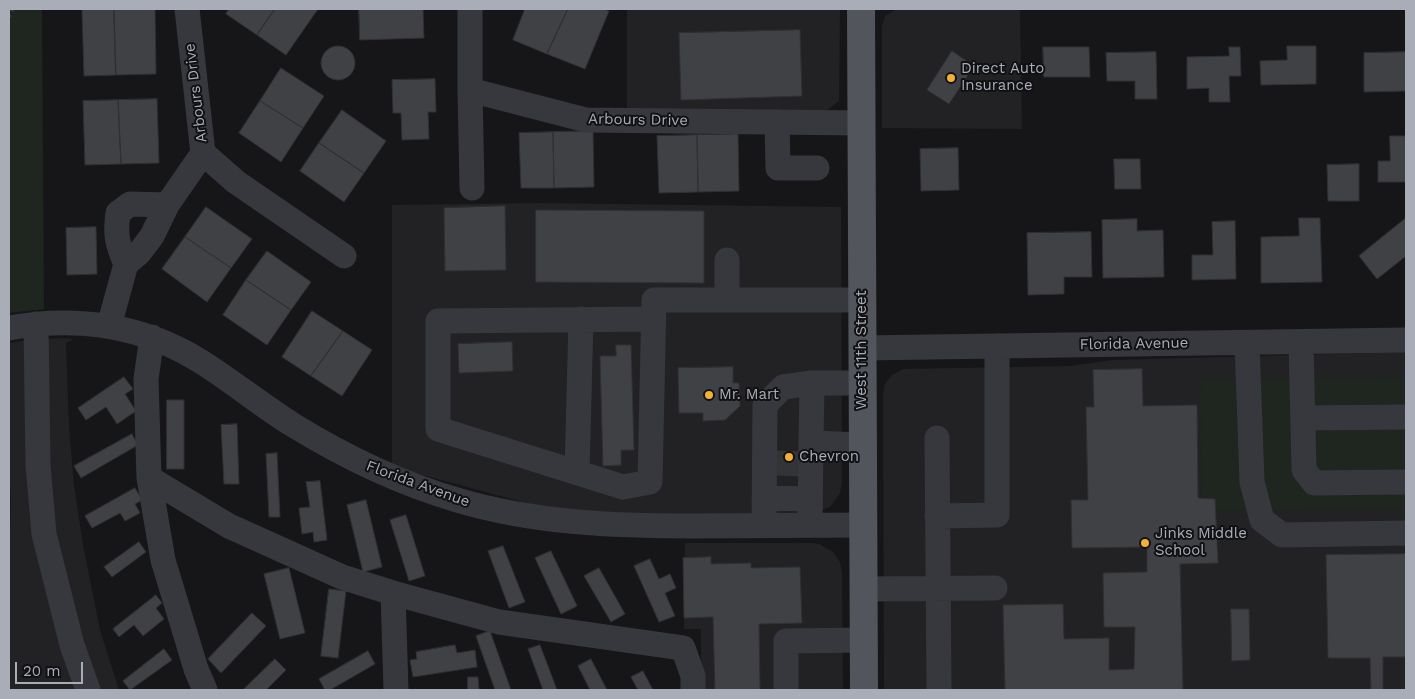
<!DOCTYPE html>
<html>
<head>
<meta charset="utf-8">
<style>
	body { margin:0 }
	#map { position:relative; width:1415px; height:699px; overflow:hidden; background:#161618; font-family:"Work Sans",sans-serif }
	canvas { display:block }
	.frame { position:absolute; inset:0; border:10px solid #a8adb8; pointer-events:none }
	.scale { position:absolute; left:15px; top:662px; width:68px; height:22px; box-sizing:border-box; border:2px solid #a8adb8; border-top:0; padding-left:6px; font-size:15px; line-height:18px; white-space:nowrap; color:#a8adb8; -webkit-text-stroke:4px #111113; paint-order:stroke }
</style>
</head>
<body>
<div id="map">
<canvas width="1415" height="699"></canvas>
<div class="frame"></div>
<div class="scale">20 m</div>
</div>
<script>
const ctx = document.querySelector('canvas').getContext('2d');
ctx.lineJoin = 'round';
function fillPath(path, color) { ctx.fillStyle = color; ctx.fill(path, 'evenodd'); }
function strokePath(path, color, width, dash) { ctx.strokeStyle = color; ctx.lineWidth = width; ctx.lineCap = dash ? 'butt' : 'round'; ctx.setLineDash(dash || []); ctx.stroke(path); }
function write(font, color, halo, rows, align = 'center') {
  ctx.font = font + ' "Work Sans",sans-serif'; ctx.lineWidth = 4; ctx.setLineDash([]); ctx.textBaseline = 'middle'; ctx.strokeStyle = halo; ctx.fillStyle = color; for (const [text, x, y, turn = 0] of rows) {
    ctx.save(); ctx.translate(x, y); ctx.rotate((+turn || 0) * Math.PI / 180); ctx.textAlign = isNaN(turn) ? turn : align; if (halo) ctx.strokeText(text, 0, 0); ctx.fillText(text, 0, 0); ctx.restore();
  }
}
fillPath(new Path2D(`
	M627,9h213l-1,92 -13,10 -199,-1z
	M896,9h124l2,120 -140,-1v-102l3,-10z
	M541,203l300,4 1,275 -2,11 -10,14 -18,7h-138l-86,-2 -58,-8 -122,-33 -16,-7v-259z
	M60,338l14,1 -8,4 3,84 5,58 9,60 17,85 19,60h-110v-132l2,-55 -2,-40v-120l20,-3z
	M1406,352v338h-522l-1,-295 2,-11 7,-9 11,-6 167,-3 42,-6z
	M685,543h128l6,1 14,8 7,10 2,11 1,117h-142v-61h-17z`), '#222225');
fillPath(new Path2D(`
	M9,9h33l2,300 -35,4z
	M1406,377v132l-204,2 -2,-132z`), '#1e261f');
const building = new Path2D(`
	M114,9h41l1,65 -40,1z
	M114,9l2,66 -32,1 -2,-66z
	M229,9h46l-18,26 -31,-21z
	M275,9h43l-32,46 -29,-20z
	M359,9h64l1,29 -64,2z
	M525,9h43l-21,45 -34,-14z
	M568,9h35l6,2 -24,58 -38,-15z
	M800,30l2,66 -121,4 -2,-67z
	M321 63a17 17 0 1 1 34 0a17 17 0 1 1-34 0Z
	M1287,46h29v38l-55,1 -1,-24 27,-1z
	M1043,47h46l1,30h-46z
	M1229,47h11l1,29h-12l1,26h-21v-14l-22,1v-32l42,-1z
	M952,51l22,15 -25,38 -22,-14z
	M1156,52l1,47h-22v-18h-28l-1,-28z
	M1406,52v39l-42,1v-39z
	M281,68l43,28 -21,32 -43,-27z
	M435,79l1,33h-8l1,27 -27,1 -1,-27h-8l-1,-33z
	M157,99l2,64 -38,1 -3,-64z
	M118,100l3,64 -36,1 -2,-64z
	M260,101l43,27 -22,34 -42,-29z
	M342,110l44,31 -22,32 -45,-30z
	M593,131l1,56 -40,1 -1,-56z
	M553,132l1,56h-33l-2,-55z
	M738,134l1,57 -41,1 -1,-57z
	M697,135l1,57 -39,1 -2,-57z
	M1390,136h16v46h-28v-21h12z
	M319,143l45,30 -20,29 -44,-31z
	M958,148l1,42 -38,1 -1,-42z
	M1114,159h26l1,30h-26z
	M1359,164v37h-31l-1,-36z
	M505,206l1,64 -61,1 -1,-63z
	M206,207l46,32 -21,29 -46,-31z
	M536,210l168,1v72l-168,-1z
	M1299,218h21l2,64 -61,1v-46l38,-1z
	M1406,218v38l-29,23 -18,-23z
	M1137,219v12l26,-1 1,47 -61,1 -1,-58z
	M1235,221l1,58 -44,1v-25h21l-1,-33z
	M96,227l1,47 -30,1 -1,-47z
	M1091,232l1,45h-28v17l-36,1 -1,-62z
	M185,237l46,31 -24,34 -45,-33z
	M267,251l44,31 -20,28 -45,-30z
	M246,280l45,30 -24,35 -44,-30z
	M312,311l31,20 -32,45 -29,-19z
	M343,331l29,19 -30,46 -31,-20z
	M512,342l1,29 -54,2 -1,-29z
	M616,345h15l3,105h-13v15l-18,1 -3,-110h16z
	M733,367v16h6l1,23 -15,14 -22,1v-8h-24l-1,-45z
	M1142,369l1,37 54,-1 1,93 17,1 3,64 -38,1 3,126h-178l-2,-85 60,-1 1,35 45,-1v32l25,-1 1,-42h-31l-1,-54 44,-1v-25l-75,1 -1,-48h17l-2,-93h8l-1,-37z
	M124,377l9,12 -8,5 11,17 -19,13 -11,-17 -20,13 -8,-12z
	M167,400h17v69h-17z
	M237,424l2,60h-15l-3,-59z
	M132,434l6,11 -57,33 -7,-12z
	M277,453l3,64h-11l-3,-63z
	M320,481l7,59 -13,2 -1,-10 -11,2 -3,-26 11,-1 -4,-25z
	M135,488l7,12 -7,4 5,9 -15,8 -5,-8 -28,15 -7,-12z
	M366,500l16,67 -19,5 -16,-67z
	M406,515l19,61 -16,5 -19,-61z
	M139,542l7,10 -34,25 -8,-10z
	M503,546l22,56 -16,6 -21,-57z
	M551,551l26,55 -16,8 -26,-56z
	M1406,554v103h-23v33h-12l-1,-32h-42l-2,-103z
	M711,557v7l40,-1v5l49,-1 2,56 -43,1 1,66h-45l-2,-73 -29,1 -1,-60z
	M650,559l9,20 11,-5 6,14 -11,5 10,23 -16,6 -25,-56z
	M289,568l16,65 -25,6 -16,-65z
	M599,568l26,46 -14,8 -27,-46z
	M329,589l17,2 -8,67 -17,-2z
	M156,595l6,8 -6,5 8,11 -21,17 -9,-11 -15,12 -6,-8z
	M1231,609h18l1,51 -18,1z
	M252,613l14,13 -45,47 -13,-14z
	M490,631l21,59h-16l-19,-54z
	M455,645l2,8 18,-3 2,17 -64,10 -3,-17 7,-1 -1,-7z
	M540,645l17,45h-14l-15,-41z
	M164,649l8,11 -42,30 -7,-9z
	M368,651l7,13 -45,26h-5l-6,-11z
	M275,659l11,11 -20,20h-23z
	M591,659l16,31h-17l-12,-24z
	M643,671l10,19h-15l-7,-13z
	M468,677h10l1,13h-11z`);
fillPath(building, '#404145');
strokePath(building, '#303034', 1);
strokePath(new Path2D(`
	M776,463l28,1`), '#333438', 25, [25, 12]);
strokePath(new Path2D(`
	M9,17l4,-8`), '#3d3f44', 3, [2.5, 4]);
strokePath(new Path2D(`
	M187,9l16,144 33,29 108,74
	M470,9v81l116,30 275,3
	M470,90l2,98
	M777,122l1,46h39
	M727,260v40
	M126,264c-9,-20 -11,-30 -8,-51l12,-9 37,1 36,-52
	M653,319l-215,2v108l185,58 27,-5 4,-182h208
	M36,324l2,141 6,69 28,111 16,45
	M109,326l17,-62 13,-11 13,-17 15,-31
	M9,328c67,-12 133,-3 191,33 32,20 61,44 93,64 52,32 106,58 164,75 77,23 158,26 238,26 56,0 112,-1 168,-1
	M152,337l-6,42 3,99 80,48 113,51 51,16 106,29 184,26 10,28v14
	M1301,342l3,128 10,13 92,-1
	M1247,343l5,139 10,38 20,15 124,-2
	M862,348l544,-8
	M862,383h-50l-1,60 52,2
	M1303,418l103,-1
	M937,438l2,252
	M577,473l4,-154
	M149,478l14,82 33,109 9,21
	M764,498l46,1
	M937,516l60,-1v-169
	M764,525l1,-120 18,-18 29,-4
	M810,525l1,-82
	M863,589l132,-1
	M393,593l3,97
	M786,690v-49l77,-1`), '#37383d', 25);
strokePath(new Path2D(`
	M861,9l3,681`), '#53555c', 28);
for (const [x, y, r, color] of [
	[951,78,5,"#f2b134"],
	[709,395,5,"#f2b134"],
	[789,457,5,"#f2b134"],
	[1145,543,5,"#f2b134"]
]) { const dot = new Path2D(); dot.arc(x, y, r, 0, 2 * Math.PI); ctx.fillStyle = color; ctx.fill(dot); strokePath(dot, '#111113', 2); }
write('15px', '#a8adb8', '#111113', [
	["Direct Auto",961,69],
	["Insurance",961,86],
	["Mr. Mart",719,395],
	["Chevron",799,457],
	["Jinks Middle",1155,534],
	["School",1155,551]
], 'left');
write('15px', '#a8adb8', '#111113', [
	["Arbours Drive",196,93,-97],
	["Arbours Drive",638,120,1],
	["Florida Avenue",1134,344,-1],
	["West 11th Street",862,350,-90],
	["Florida Avenue",418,484,20]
]);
</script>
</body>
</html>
